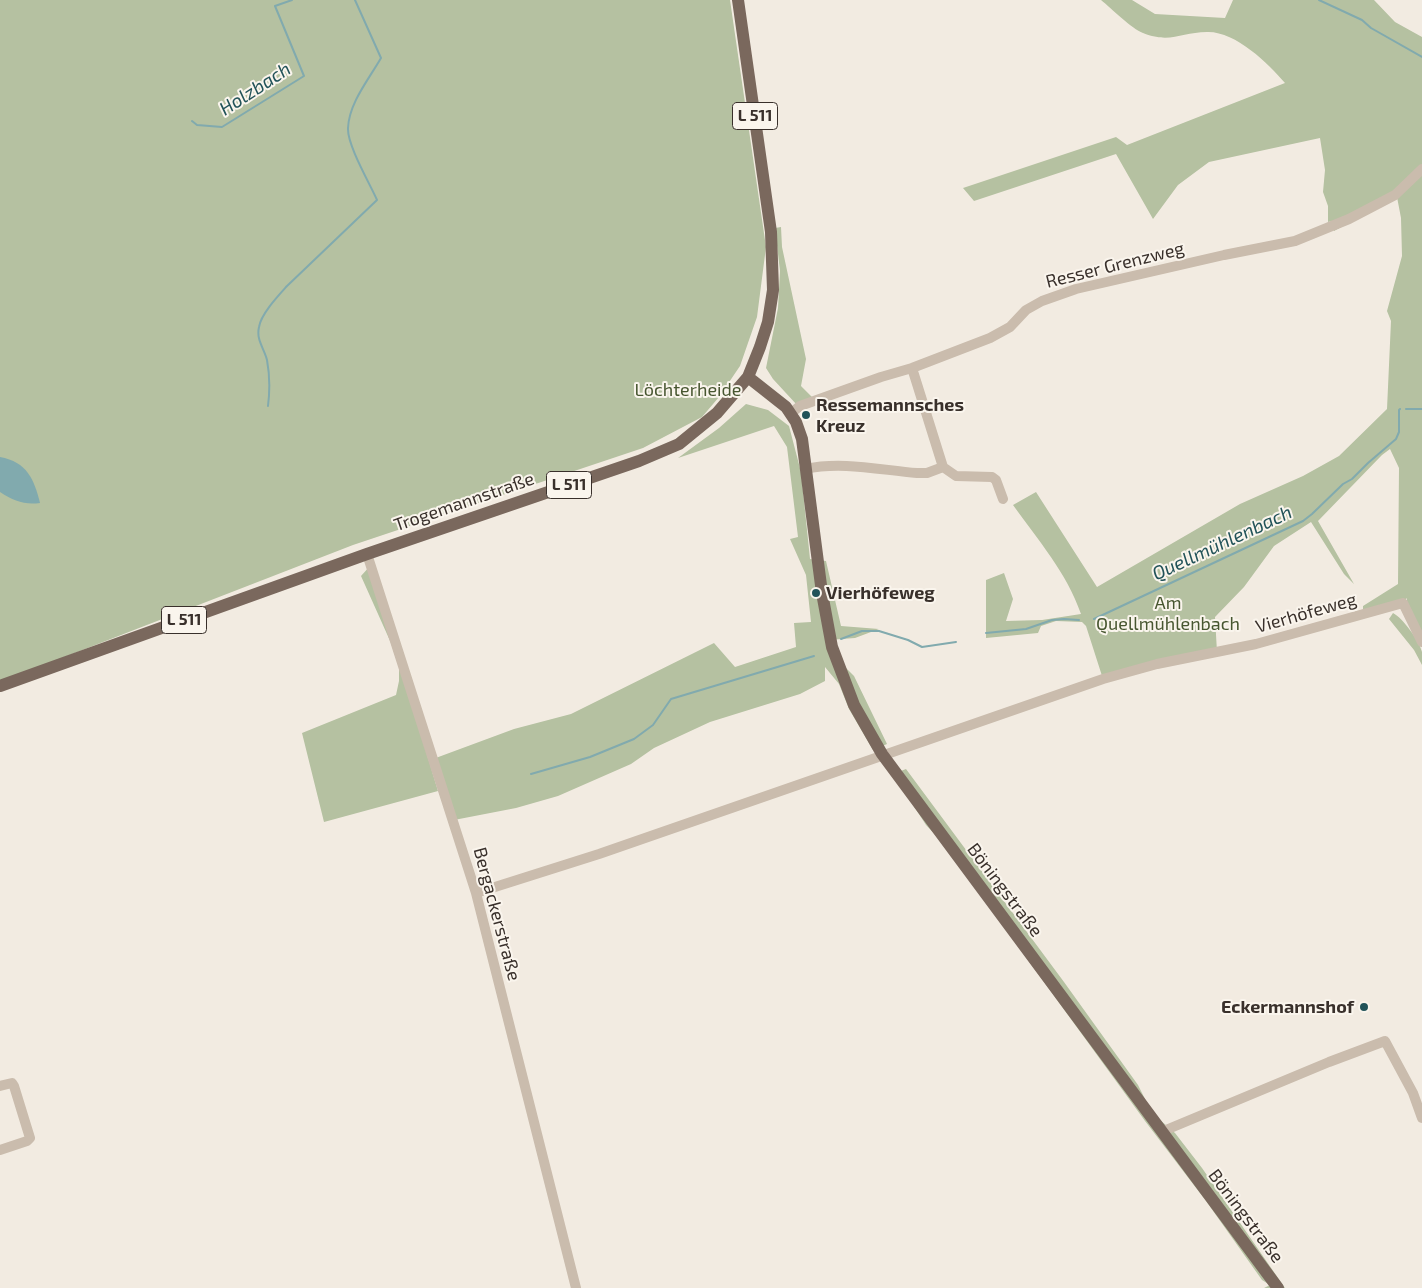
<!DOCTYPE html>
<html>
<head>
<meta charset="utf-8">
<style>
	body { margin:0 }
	canvas { display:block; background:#f2ebe1 }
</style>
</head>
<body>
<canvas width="1422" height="1288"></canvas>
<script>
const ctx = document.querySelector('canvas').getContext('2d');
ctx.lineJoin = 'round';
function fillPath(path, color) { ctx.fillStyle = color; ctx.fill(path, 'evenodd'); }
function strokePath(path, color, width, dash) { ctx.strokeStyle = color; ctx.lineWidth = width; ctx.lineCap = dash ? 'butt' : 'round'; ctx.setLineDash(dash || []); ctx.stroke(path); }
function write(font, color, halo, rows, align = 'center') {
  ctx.font = font + ' "Exo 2",sans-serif'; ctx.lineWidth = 4; ctx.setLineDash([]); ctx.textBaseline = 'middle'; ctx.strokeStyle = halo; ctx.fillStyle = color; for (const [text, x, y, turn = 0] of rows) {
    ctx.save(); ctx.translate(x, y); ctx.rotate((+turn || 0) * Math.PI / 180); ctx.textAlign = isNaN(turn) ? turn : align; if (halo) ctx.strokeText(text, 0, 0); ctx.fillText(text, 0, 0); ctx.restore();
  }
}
fillPath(new Path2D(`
	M0,0h730l36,247 -9,70 -17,49 -21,31 -17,20 -59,31 -290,97 -353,137z
	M1101,0h31l23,14 70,4 8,-18h141l21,22 27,15v598l-15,-32v-5l-4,5 -40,11v-8l35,-22 1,-116 -9,-19 -8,6 -64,66 36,63 -10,-10 -33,-52 -37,24 -30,41 -29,30 2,35 -114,27 -17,-53 -4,-4 -26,-1 -15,5 -3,7 -52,5v-58l18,-7 9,26 -7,22 36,-1 39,-6c-14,-41 -43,-74 -68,-109l23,-13 61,95 143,-83 63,-28 36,-20 48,-47 4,-88 -4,-10 15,-55 -1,-38 -4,-21 -63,34 -2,-10 -4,1v-16l-5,-14 2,-22 -5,-32 -111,24 -31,23 -25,34 -37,-65 -142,47 -11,-13 153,-51 11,8 158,-62c-17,-20 -50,-52 -78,-51 -25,0 -37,12 -64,1 -11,-4 -32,-25 -42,-33z
	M781,227l1,20 24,112 -5,27 13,13 -17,6 -24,-26 -7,-11 12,-60 2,-37 -5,-43z
	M746,404l22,6 21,16 12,46 9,87 16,2 15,65 38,3 -24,9 -27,2 18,28 8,8 33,68 -14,6 -24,-41 -10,-25 -14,-17v14l-25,13 -90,28 -56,26 -23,16 -73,32 -42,12 -62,12 -21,-61 81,-30 57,-15 143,-71 21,24 61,-20 -2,-24 17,-1 -5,-47 -16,-36 8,-2 -11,-90 -13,-21 -96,32 41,-30z
	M370,566l68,225 -114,31 -22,-89 94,-38 3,-14v-14l-8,-24 -30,-67z
	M1393,613c10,5 27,29 29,39 0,4 0,9 0,13l-8,-15 -25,-31z
	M906,769l158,213 74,103 14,28 23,20 27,35 83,120h-21l6,-3 -8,-5 -56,-79 -61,-80 -202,-278 -17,-18 -33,-51z`), '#b5c1a1');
fillPath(new Path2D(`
	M0,457c27,5 34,22 40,46 -16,2 -26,-2 -40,-11z`), '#81aaae');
strokePath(new Path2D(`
	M1319,0l43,20 9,8 51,29
	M192,121l5,4 25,2 82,-51 -29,-70 17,-6
	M268,406c2,-16 2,-30 -1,-46 -3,-12 -11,-20 -8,-33 2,-13 19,-31 28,-41l90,-86c-7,-16 -30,-55 -29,-72 1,-25 21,-49 33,-70l-26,-58
	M1406,409h16
	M1094,619l209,-98 9,-7 31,-30 9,-5 16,-16 28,-24 3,-7v-22l1,-1
	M986,633l40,-4 26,-9 12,-1 15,1
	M841,639l21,-8h17l29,9 14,7 34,-5
	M531,774l59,-17 44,-18 19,-14 18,-26 143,-43`), '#81aaae', 2);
strokePath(new Path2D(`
	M912,368l31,99
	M791,413l9,-7 81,-29 31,-9 78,-30 20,-11 16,-17 16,-9 34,-12 148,-34 71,-14 54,-22 46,-24 27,-26
	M805,469c37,-8 75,1 112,4h10l16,-6 13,9 36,1 4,3 7,19
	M367,554l109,339 100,395
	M476,893l123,-39 504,-175 54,-15 99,-20 147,-41 19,39
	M0,1086l12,-3 2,3 16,52 -3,3 -27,9
	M1161,1132l168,-70 56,-21 28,52 9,25`), '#cabcad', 10);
strokePath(new Path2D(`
	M748,377l38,30 10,15 6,17 20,154 10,54 22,58 28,49 396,534
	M0,686l367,-132 272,-93 40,-17 38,-31 31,-36 12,-30 8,-25 5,-32 -2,-58 -33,-232`), '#7a685d', 12);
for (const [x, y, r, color] of [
	[806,415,5,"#225359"],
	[816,593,5,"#225359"],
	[1364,1007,5,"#225359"]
]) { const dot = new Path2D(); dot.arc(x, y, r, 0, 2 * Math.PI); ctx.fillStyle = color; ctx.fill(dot); strokePath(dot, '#faf5ed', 2); }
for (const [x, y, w] of [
	[755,116,45],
	[569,485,45],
	[184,620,45]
]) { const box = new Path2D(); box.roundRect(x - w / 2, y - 13.5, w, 27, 4); ctx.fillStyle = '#faf5ed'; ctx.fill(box); strokePath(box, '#39302b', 1); }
write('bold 16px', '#39302b', null, [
	["L 511",755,116],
	["L 511",569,485],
	["L 511",184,620]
]);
write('18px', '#39302b', '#faf5ed', [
	["Resser Grenzweg",1115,265,-14],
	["Trogemannstraße",464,502,-19],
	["Vierhöfeweg",1306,613,-16],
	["Böningstraße",1005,890,53],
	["Bergackerstraße",497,914,75],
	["Böningstraße",1246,1216,53]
]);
write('18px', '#475630', '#faf5ed', [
	["Löchterheide",688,390],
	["Am",1168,603],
	["Quellmühlenbach",1168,624]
]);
write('bold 18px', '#39302b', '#faf5ed', [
	["Ressemannsches",816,405],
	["Kreuz",816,426],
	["Vierhöfeweg",826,593],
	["Eckermannshof",1354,1007,"right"]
], 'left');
write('italic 19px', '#225359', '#faf5ed', [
	["Holzbach",255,89,-33],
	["Quellmühlenbach",1222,543,-25]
]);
</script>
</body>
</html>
